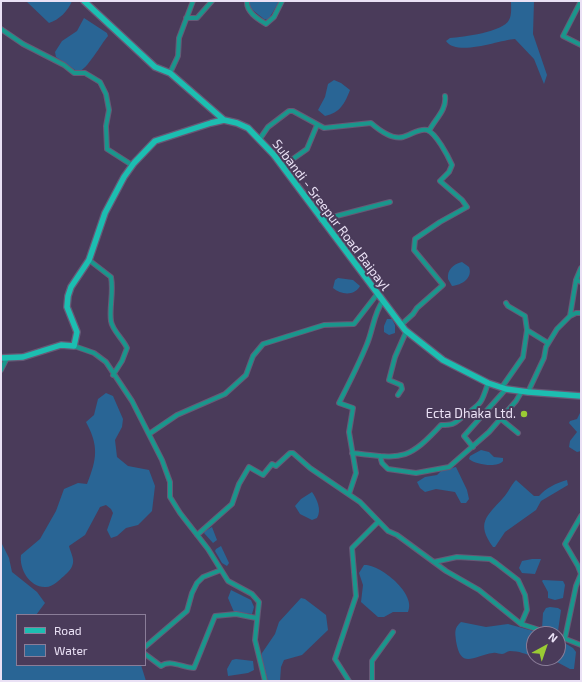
<!DOCTYPE html>
<html>
<head>
<meta charset="utf-8">
<style>
	body { margin:0 }
	#map { position:relative; width:582px; height:682px; overflow:hidden; background:#4a3b5a; font-family:"Exo 2",sans-serif }
	canvas { display:block }
	.frame { position:absolute; inset:0; border:2px solid #eae1f5; pointer-events:none }
	.legend { position:absolute; left:16px; top:614px; width:130px; height:52px; box-sizing:border-box; background:#4a3b5a; border:1px solid #8a7d98; margin:0; padding:5px 7px; list-style:none; font-size:12px; color:#eae1f5 }
	.legend li { display:flex; align-items:center; gap:8px; height:20px }
	.legend b { width:20px; border:1px solid #8a7d98 }
	.north { position:absolute; left:526px; top:626px; width:40px; height:40px; box-sizing:border-box; background:#4a3b5a; border:1px solid #8a7d98; border-radius:50%; rotate:40deg; font-size:11px; font-weight:700; line-height:16px; text-align:center; color:#eae1f5 }
	.north::after { content:''; display:block; margin:auto; width:14px; height:18px; background:#9acb34; clip-path:polygon(50% 0,100% 100%,50% 72%,0 100%) }
</style>
</head>
<body>
<div id="map">
<canvas width="582" height="682"></canvas>
<div class="frame"></div>
<ul class="legend">
<li><b style="height:5px;background:#1cbeb1"></b>Road</li>
<li><b style="height:11px;background:#296595"></b>Water</li>
</ul>
<div class="north">N</div>
</div>
<script>
const ctx = document.querySelector('canvas').getContext('2d');
ctx.lineJoin = 'round';
function fillPath(path, color) { ctx.fillStyle = color; ctx.fill(path, 'evenodd'); }
function strokePath(path, color, width, dash) { ctx.strokeStyle = color; ctx.lineWidth = width; ctx.lineCap = dash ? 'butt' : 'round'; ctx.setLineDash(dash || []); ctx.stroke(path); }
function write(font, color, halo, rows, align = 'center') {
  ctx.font = font + ' "Exo 2",sans-serif'; ctx.lineWidth = 4; ctx.setLineDash([]); ctx.textBaseline = 'middle'; ctx.strokeStyle = halo; ctx.fillStyle = color; for (const [text, x, y, turn = 0] of rows) {
    ctx.save(); ctx.translate(x, y); ctx.rotate((+turn || 0) * Math.PI / 180); ctx.textAlign = isNaN(turn) ? turn : align; if (halo) ctx.strokeText(text, 0, 0); ctx.fillText(text, 0, 0); ctx.restore();
  }
}
fillPath(new Path2D(`
	M26,1h46c-4,10 -13,19 -23,22z
	M250,1h29v1l-11,18 -4,-1 -14,-11z
	M511,1h23l-1,33 14,41 -3,9 -10,-25 -19,-20c-16,1 -58,18 -69,2l4,-3c13,-1 53,-6 59,-18 3,-5 2,-13 2,-19z
	M84,18l23,15 1,3c-7,8 -21,34 -30,36l-22,-15 -1,-5 7,-11 15,-10z
	M334,80l7,3 9,7c-5,13 -10,23 -25,26l-7,-6 7,-13 3,-13z
	M462,262l7,5c4,11 -7,18 -17,19l-4,-7c-1,-9 5,-15 14,-17z
	M338,278l15,2 7,6c-5,10 -19,9 -27,2l2,-8z
	M387,319h5l3,6v8l-6,2 -5,-3v-6z
	M106,393l7,3 10,23 -1,8 -7,13 2,17 11,9 21,4 6,16 -3,25 -14,14 -12,3 -9,8 -6,2 -4,-8 6,-17 -2,-4 -5,-4 -6,2 -15,28 -16,11c1,5 5,12 4,17 -1,6 -5,9 -9,13 -5,4 -11,11 -18,11 -16,1 -27,-18 -25,-32l19,-16 16,-28 8,-22 14,-6 9,1c10,-25 12,-38 -1,-62l8,-7 4,-16z
	M581,411v40l-4,1 -8,-5 1,-6 7,-9 -8,-9 1,-2 7,-2z
	M481,450l8,2 5,5 9,1v3c-5,7 -27,4 -34,-2l1,-3z
	M456,467l11,23 2,9 -3,4h-5l-6,-11 -19,-3 -11,3 -5,-4 -3,-6 8,-5 12,-2 5,-5z
	M516,480l18,16h5c7,-8 17,-13 28,-16l1,5 -27,16 -5,9 -31,22 -10,15h-2c-17,-24 -7,-30 10,-49 5,-5 8,-13 13,-18z
	M312,492c5,7 10,18 5,26l-5,2 -12,-6 -5,-8 6,-7z
	M212,527l5,13 -4,3 -9,-10 1,-2z
	M1,542l8,16 3,14 25,20 8,11 -9,12h-19v50h124l5,16h-145z
	M221,546l8,17 -2,3 -5,-3 -7,-12 1,-2z
	M532,559h9l-6,15 -13,-1 -3,-5 3,-7z
	M364,565c16,-1 53,29 44,47h-15l-9,5h-6l-17,-15 2,-17 -4,-12z
	M543,580l20,1 2,4 -2,13 -8,2 -7,-2v-6l-6,-11z
	M231,590l20,10 3,7 -2,7 -18,-2 -6,-14z
	M301,598l4,1 21,16 2,15 -26,25 -18,5 -3,7 -1,14h-12l-7,-23 1,-5 13,-19 4,-12z
	M550,607l8,1 3,2 -3,21 -1,1 -15,-3 1,-16 3,-5z
	M461,622l25,5 22,-3 36,10h-10v23c-8,-3 -15,-6 -24,-6 -3,0 -5,3 -8,3 -3,0 -6,-2 -9,-1 -19,2 -32,18 -37,-12 -1,-9 -2,-13 5,-19z
	M558,639l15,9 3,4 -2,17h-4l-13,-7 -19,-4h20z
	M236,659l17,2 1,9 -6,3 -20,3 -1,-7 5,-9z`), '#296595');
const street = new Path2D(`
	M247,1c-1,11 11,18 19,23l8,-7 8,-16
	M581,1l-18,35 18,9
	M186,18h11l15,-17
	M1,29l22,15 41,21 10,8h11l15,9 6,12 3,16 -3,16 1,23 25,16
	M170,73l8,-17 1,-18 14,-37
	M429,131c6,-12 18,-21 16,-35
	M259,140l9,-13 21,-16h4l31,17 47,-5c8,7 21,17 32,14 8,-2 16,-9 24,-7 9,3 21,26 25,35l-3,7 -9,9 22,19 5,7 -27,15 -25,17 -1,11 29,35 -26,23 -4,6 -12,11
	M283,166l24,-17 10,-24
	M321,220l69,-18
	M89,260l22,17c3,15 -2,30 0,44 1,9 12,18 16,27l-5,13 -9,14
	M581,268l-5,12 5,2
	M506,303l2,3 17,10 2,14 21,13
	M570,316l6,-3h5
	M74,346l20,7 12,9 26,39 30,59 8,22v15l10,16 28,36 20,32 24,13 7,8 -4,38 10,41
	M1,370l6,-12
	M502,387l21,-30 4,-27
	M528,392l16,-34 2,-11 11,-18 13,-13 6,-36
	M398,395l4,-6 -1,-4 -12,-5 6,-23 11,-25
	M501,419l17,14
	M149,434l28,-19 48,-21 21,-19 7,-19 10,-12 61,-19 30,-1 24,-31
	M473,447l-9,-11 42,-47
	M352,453c49,5 54,10 89,-28 15,0 13,-2 24,-10 17,-12 17,-13 23,-32
	M380,456l2,7 6,6 28,4 33,-6 40,-35 27,-31 6,-10
	M349,494l7,-21 -7,-41 4,-24 -14,-5c10,-20 20,-39 28,-59 6,-14 7,-32 16,-43
	M197,535l35,-31 7,-20 10,-17 14,8 9,-11 4,2 14,-13h3l17,15 50,34 28,29 9,4 49,36 33,19 42,34
	M434,562l23,-5 33,2 6,4 22,17 7,15 2,15 -6,14 31,10
	M558,636l23,9
	M565,638l11,-52 5,-12 -3,-8 -13,-22 16,-28
	M145,647l42,-36 5,-18 5,-10 6,-6 18,-7
	M145,654l16,12c10,-7 22,2 33,2l21,-52 21,-2 20,4
	M349,681l-14,-22 21,-63 -4,-48 26,-26
	M372,681v-20l21,-29`);
const secondary = new Path2D(`
	M84,1l71,66 15,6 54,47
	M1,358l22,-1 38,-12 13,1 3,-14 -10,-25 1,-11 3,-9 18,-27 16,-47 19,-36 10,-14 21,-22 56,-18 13,-3 13,3 11,5 26,27 131,175 38,30 45,23 18,6 22,3 53,4`);
strokePath(street, '#675976', 6);
strokePath(secondary, '#675976', 8);
strokePath(street, '#1a968c', 4);
strokePath(secondary, '#1cbeb1', 5.5);
for (const [x, y, r, color] of [
	[524,414,4,"#9acb34"]
]) { const dot = new Path2D(); dot.arc(x, y, r, 0, 2 * Math.PI); ctx.fillStyle = color; ctx.fill(dot); strokePath(dot, '#4a3b5a', 1.5); }
write('13px', '#eae1f5', '#4a3b5a', [
	["Subandi - Sreepur Road Baipayl",331,215,53]
]);
write('13px', '#eae1f5', '#4a3b5a', [
	["Ecta Dhaka Ltd.",516,414]
], 'right');
</script>
</body>
</html>
